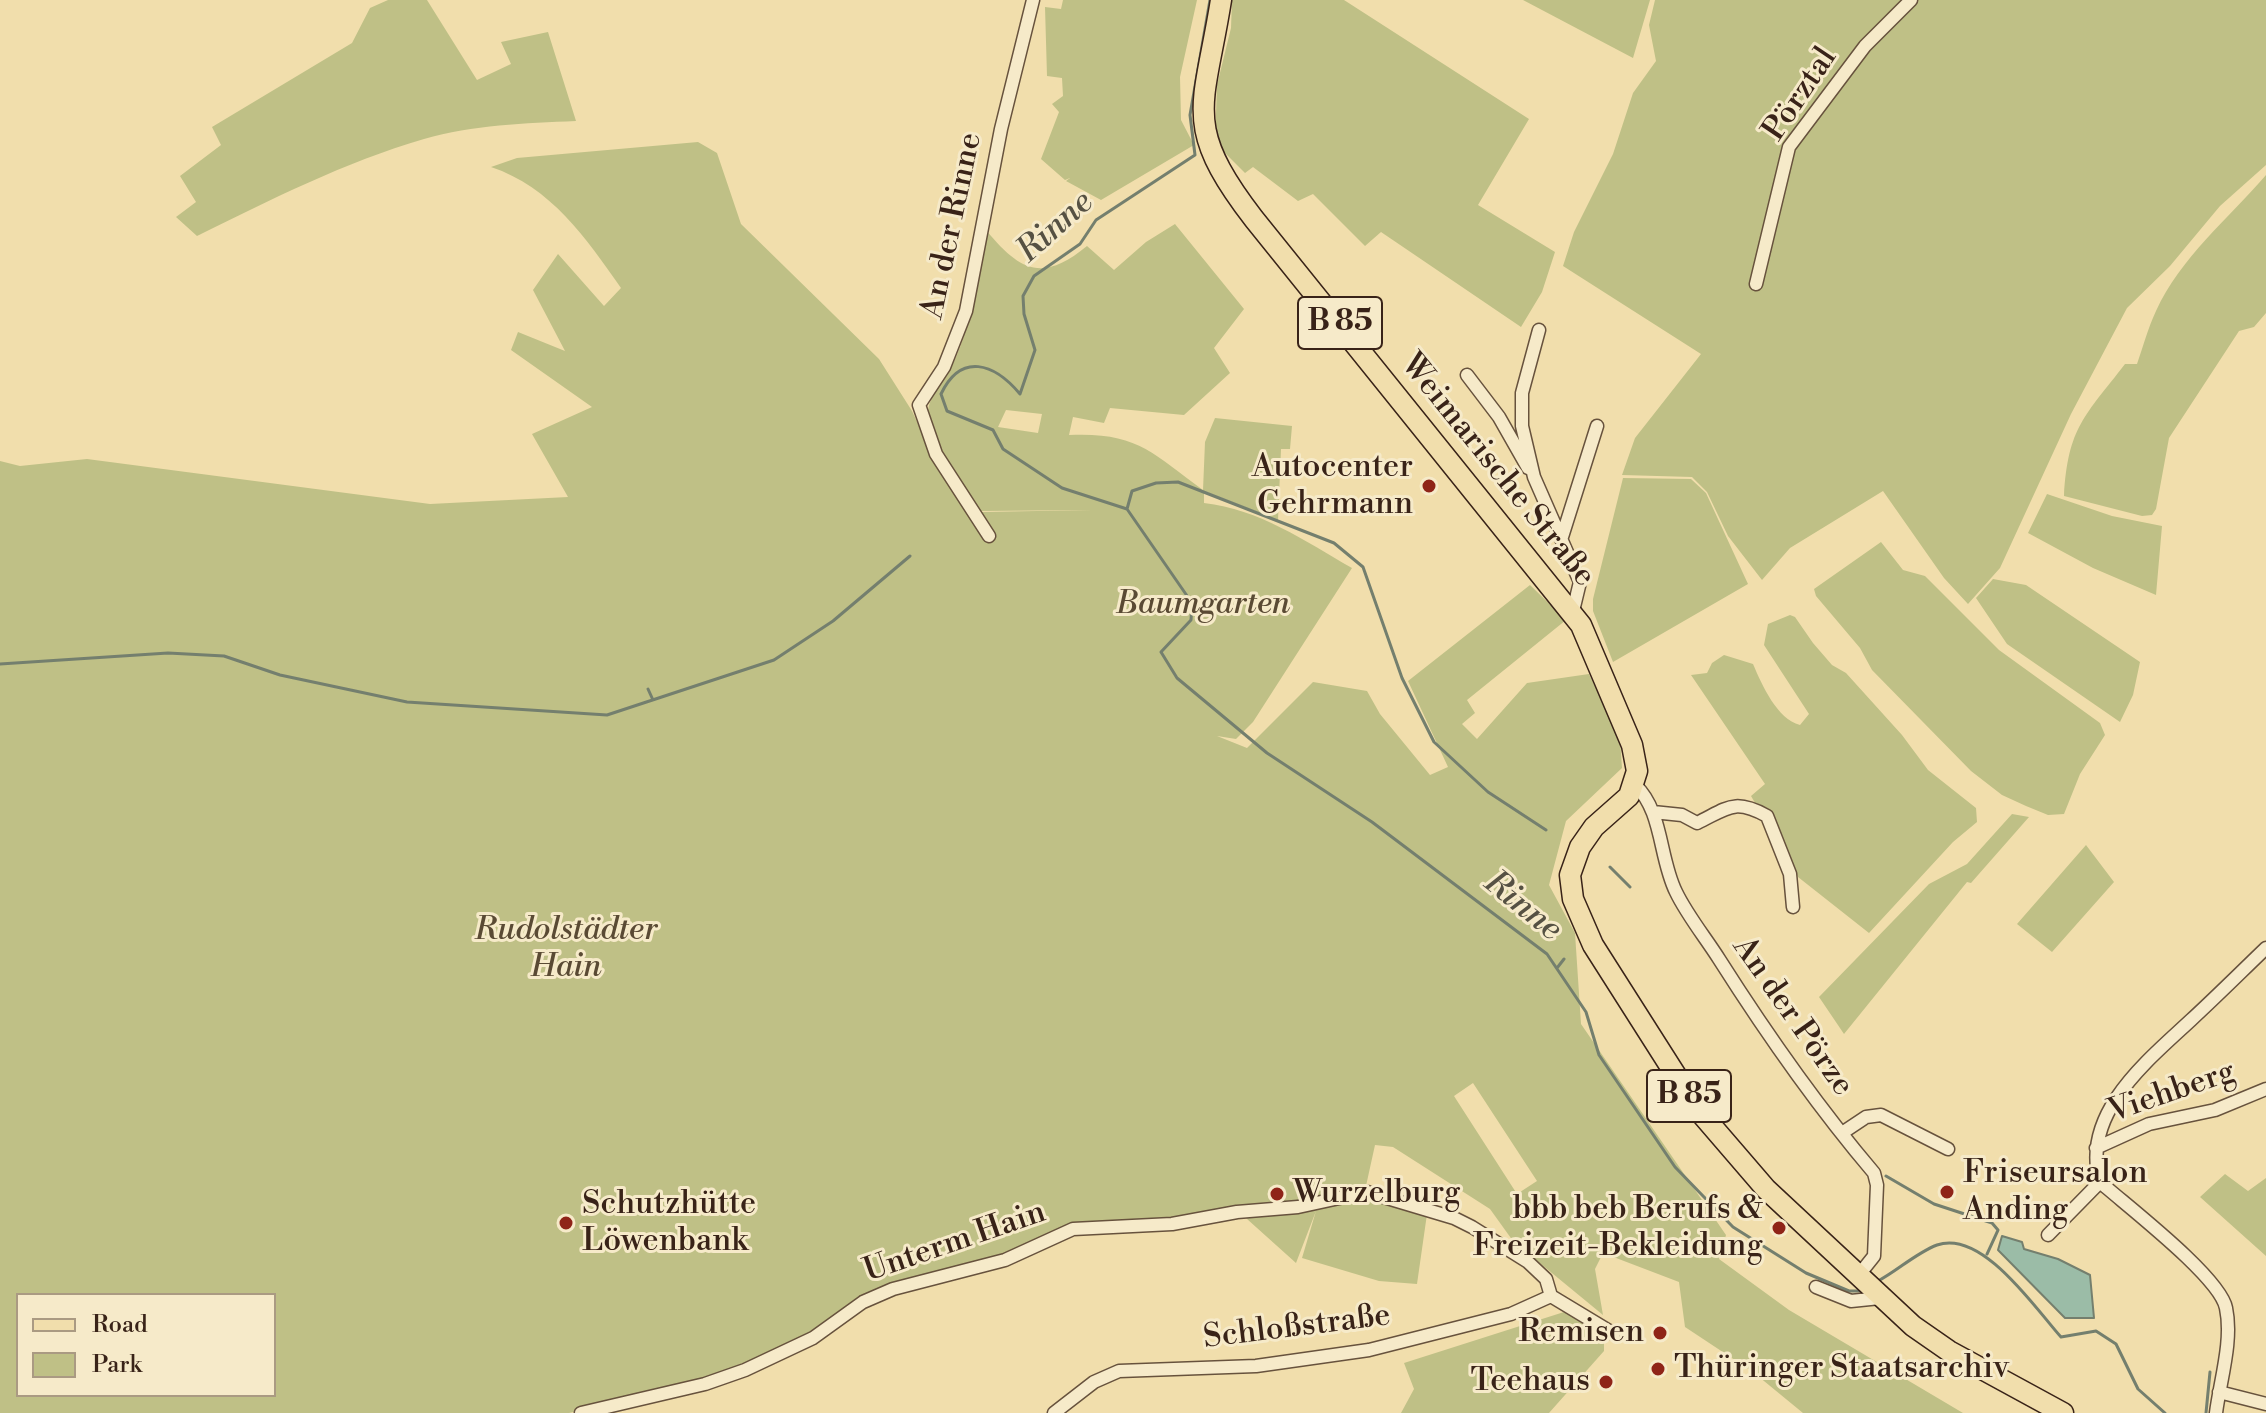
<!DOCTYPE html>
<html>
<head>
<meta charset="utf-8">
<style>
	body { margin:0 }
	#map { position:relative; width:2266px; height:1413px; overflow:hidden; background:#f1deac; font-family:"Libre Bodoni",serif }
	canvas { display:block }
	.legend { position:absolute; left:16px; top:1293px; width:260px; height:104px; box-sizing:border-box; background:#f6eac9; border:2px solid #aa9a82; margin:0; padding:10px 14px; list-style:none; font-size:24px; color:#392318 }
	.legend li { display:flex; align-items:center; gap:16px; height:40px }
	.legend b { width:40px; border:2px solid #aa9a82 }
</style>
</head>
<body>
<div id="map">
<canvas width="2266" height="1413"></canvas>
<ul class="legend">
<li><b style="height:10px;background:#f1deac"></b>Road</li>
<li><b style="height:22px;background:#bfc086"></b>Park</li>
</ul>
</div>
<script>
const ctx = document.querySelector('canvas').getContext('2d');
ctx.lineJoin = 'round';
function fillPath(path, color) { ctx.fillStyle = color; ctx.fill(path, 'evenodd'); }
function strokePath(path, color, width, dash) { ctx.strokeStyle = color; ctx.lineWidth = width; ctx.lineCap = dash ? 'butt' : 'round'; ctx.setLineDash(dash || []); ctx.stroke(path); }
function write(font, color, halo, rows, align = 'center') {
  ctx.font = font + ' "Libre Bodoni",serif'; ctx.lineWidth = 6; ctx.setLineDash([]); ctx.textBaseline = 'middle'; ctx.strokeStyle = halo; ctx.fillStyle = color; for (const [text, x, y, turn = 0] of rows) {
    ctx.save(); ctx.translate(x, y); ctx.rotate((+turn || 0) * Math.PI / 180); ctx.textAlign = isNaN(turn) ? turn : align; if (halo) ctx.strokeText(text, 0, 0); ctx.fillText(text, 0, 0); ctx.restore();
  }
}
fillPath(new Path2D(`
	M388,0h39l50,80 34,-16 -10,-22 47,-10 28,89c-51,2 -103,4 -152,18 -79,23 -154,61 -227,97l-21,-19 20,-15 -16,-26 41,-31 -9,-18 140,-84 18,-35z
	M1063,0h134l-17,77 1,43 13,25 -93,55 -35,-19 4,-3 -5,2 -24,-21 18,-47 -7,-8 11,-8 -1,-18 -15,-2 -2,-69 16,2z
	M1232,0h112l185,119 -51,86 77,47 -13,40 -21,35 -140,-95 -16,14 -52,-52 -15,7 -45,-34 -8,6 -30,-30 2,-58 14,-57z
	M1523,0h127l-17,58z
	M1655,0h611v165l-46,41 -50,60 -43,42 -56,106 -71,154 -32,36 -24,-26 -61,-87 -93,57 -28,32 -34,-44 -21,-44 -15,-15 -70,-2 13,-37 66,-84 -138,-88 11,-34 39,-78 20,-61 23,-32 -7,-36z
	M698,142l19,11 24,71 138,135 33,52 20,43 57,73 -8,-15 111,-2 -112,1c-17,-28 -51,-62 -52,-96 -1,-17 14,-30 21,-43 23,-43 28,-95 37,-142 34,41 56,53 101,16l27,24 32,-28 29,-18 69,85 -30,39 16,25 -46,42 -74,-7 -6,15 -31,-6 -4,18c68,-3 82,17 134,55l2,-48 10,-24 77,8 -2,23h-9l-3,71 -74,-29v12c55,6 101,38 148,65l-99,154 -17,17 -19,-3 30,12 66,-66 54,9 13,23 50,61 18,-8 -40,-86 122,-96 36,35 -99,80 8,13 -13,11 15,15 50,-56 62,-9 31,65 2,29 -56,53 -17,64 26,48 6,91 145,211 -7,24 70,51 174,103h-160l-50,-41 -68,-45 -6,-45 -76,-29 -8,16 8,46 -90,-74 -23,-32 -97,-62 -18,-2 -11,50 63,19 -10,70 -38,-3 -77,-23 14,-47 -20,52 -59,-53 -65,12 -101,4 -51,25 -101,26 -115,60 -93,42 -142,34h-569v-952l20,5 67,-7 343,45 138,-7 -36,-63 60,-27 -81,-57 7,-18 47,19 -32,-61 25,-36 46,52 17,-18c-35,-50 -70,-101 -130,-121l26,-9zM1006,410l36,4 -4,19 -40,-6zM1473,1083l64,98 -20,13 -63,-98zM18,1295h256v100h-256z
	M2266,175v138l-12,14 -15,4 -70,107 -13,71 -4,6 -10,1 -78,-20c4,-69 21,-80 61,-132h12c6,-17 11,-36 19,-53 24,-53 73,-93 110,-136z
	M1623,478l68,1 15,14 42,91 -135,78 -20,-51v-12z
	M2047,494l65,22 50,10 -6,69 -63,-27 -65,-35z
	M1881,542l22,28 22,6 74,74 101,73 5,12 -25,39 -16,40 -16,1 -22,-9 -24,-11 -31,-24 -99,-101 -12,-22 -44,-52 -2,-7z
	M1993,579l33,6 114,77 -7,33 -13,27 -113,-78 -31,-46z
	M1790,615l5,2 18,26 19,22 14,8 56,62 26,35 48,38 1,14 -24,20 -84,91 -71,-56 -47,-81 14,-12 -74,-109 16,-2 5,-10 12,-8 29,9c9,21 24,55 47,61l9,-11 -45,-69 4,-21z
	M2012,814l17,3 -58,66 -4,-1 -123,152 -25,-37 110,-113 38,-20z
	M2086,845l28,37 -62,70 -35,-28z
	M2225,1174l23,17 18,-13v78l-66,-59z
	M1564,1312l40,22v17l-55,62h-148l13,-24 -10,-26z`), '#bfc086');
const water = new Path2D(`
	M2002,1236l20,6 2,7 34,10 32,16 4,43h-29l-67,-68z`);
fillPath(water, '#9bbca7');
strokePath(water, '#747f6e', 2);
strokePath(new Path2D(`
	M1210,0l-20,115 5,40 -99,65 -16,24 -46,32 -11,20 1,18 11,36 -15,44c-26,-31 -59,-42 -79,0l6,17 46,19 10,19 59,39 65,21 65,94 -1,17 -30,32 16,26 90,75 105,69 175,132 39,58 13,43 76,112 58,60 73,46 43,18h12
	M1127,509l5,-18 24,-8 22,-1 156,61 29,24 39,111 32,64 54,50 58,38
	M0,664l168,-11 56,3 56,19 127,27 200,13 167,-55 59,-39 77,-65
	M648,689l5,11
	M1610,867l20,20
	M1557,968l7,-9
	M1886,1176l48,28 58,19 6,7 -11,24
	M1878,1281c19,-10 38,-28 59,-36 45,-16 98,63 124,92l35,-6 20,13 22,45 27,24
	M2206,1413l4,-41`), '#747f6e', 3);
const street = new Path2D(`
	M1756,284l33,-137 76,-101 46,-46
	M1539,330l-17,63v33l12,51 46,105 -7,29
	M1467,375l32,42 29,51
	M989,536l-53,-82 -17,-49 25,-38 22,-56 35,-182 32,-129
	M1562,537l35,-111
	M1635,785c28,26 24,73 41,107 11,23 29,45 43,67 47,74 98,147 155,214l3,12 -3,71 -16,20
	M1653,812l29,3 15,8c31,-15 37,-25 70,-7l23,58 3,33
	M1842,1133l24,-16 15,-2 67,34
	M2096,1148l53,-24 66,-14 51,-21
	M2048,1235l52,-53
	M1816,1287l35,14 29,-3
	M2219,1392l47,12
	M581,1413l124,-29 40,-14 68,-32 50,-36 30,-13 112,-29 68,-31 99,-5 65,-12 61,-5 69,-15 87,26 18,9 56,35 18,17 5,17 63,38
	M1054,1413l40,-31 25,-11 137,-5 113,-16 142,-36 40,-18
	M2216,1413c4,-32 17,-72 10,-105 -6,-31 -99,-102 -126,-126 -20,-68 47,-121 91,-162 25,-23 50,-48 75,-72`);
const primary = new Path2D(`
	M1221,0c-17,108 -40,124 33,219l327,406 51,120 5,26 -8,25 -35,31 -14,20 -10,28 3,24 20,46 105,165 68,79 147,137 36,25 114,62`);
strokePath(street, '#67523d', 15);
strokePath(primary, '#392318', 23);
strokePath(street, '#f6eac9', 12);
strokePath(primary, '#f1deac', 20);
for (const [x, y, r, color] of [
	[1429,486,8,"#8f2418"],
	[1947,1192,8,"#8f2418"],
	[1277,1194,8,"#8f2418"],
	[566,1223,8,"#8f2418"],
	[1779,1228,8,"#8f2418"],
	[1660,1333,8,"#8f2418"],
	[1658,1369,8,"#8f2418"],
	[1606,1382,8,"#8f2418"]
]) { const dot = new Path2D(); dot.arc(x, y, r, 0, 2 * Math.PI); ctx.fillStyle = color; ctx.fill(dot); strokePath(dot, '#f6eac9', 3); }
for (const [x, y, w] of [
	[1340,323,84],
	[1689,1096,84]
]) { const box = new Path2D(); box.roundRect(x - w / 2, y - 26, w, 52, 6); ctx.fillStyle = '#f6eac9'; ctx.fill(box); strokePath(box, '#392318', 2); }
write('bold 30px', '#392318', null, [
	["B 85",1340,323],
	["B 85",1689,1096]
]);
write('32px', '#392318', '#f6eac9', [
	["Pörztal",1801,95,-56],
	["An der Rinne",953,226,-78],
	["Weimarische Straße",1497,471,51],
	["An der Pörze",1792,1017,55],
	["Viehberg",2172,1093,-19],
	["Unterm Hain",955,1243,-19],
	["Schloßstraße",1297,1328,-7]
]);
write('32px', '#392318', '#f6eac9', [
	["Autocenter",1413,468],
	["Gehrmann",1413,505],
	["Friseursalon",1963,1174,"left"],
	["Anding",1963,1211,"left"],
	["Wurzelburg",1293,1194,"left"],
	["Schutzhütte",582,1205,"left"],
	["Löwenbank",582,1242,"left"],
	["bbb beb Berufs &",1763,1210],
	["Freizeit-Bekleidung",1763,1247],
	["Remisen",1644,1333],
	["Thüringer Staatsarchiv",1674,1369,"left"],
	["Teehaus",1590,1382]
], 'right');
write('italic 32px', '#5a4a34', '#f6eac9', [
	["Baumgarten",1203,605],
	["Rudolstädter",566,931],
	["Hain",566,968]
]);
write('italic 34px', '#565143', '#f6eac9', [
	["Rinne",1056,228,-42],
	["Rinne",1522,907,39]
]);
</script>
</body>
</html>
